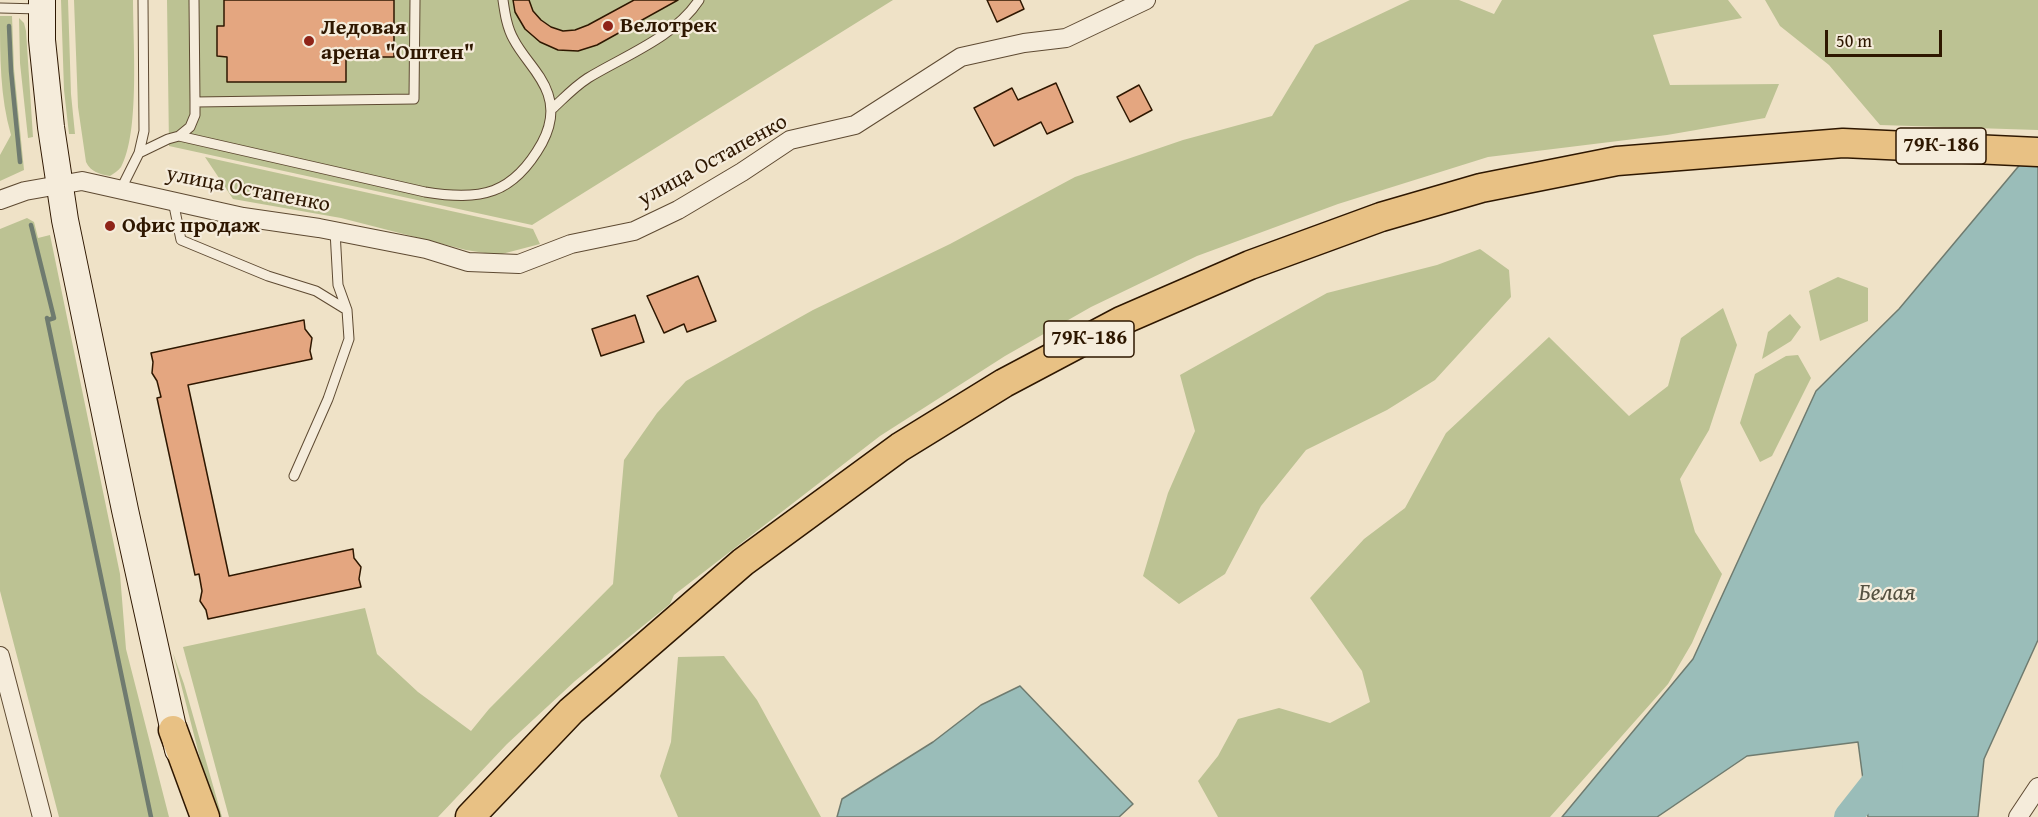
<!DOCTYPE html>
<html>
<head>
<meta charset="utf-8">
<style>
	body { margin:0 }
	#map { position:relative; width:2038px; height:817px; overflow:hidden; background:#efe2c7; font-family:"Gentium Book Plus",serif }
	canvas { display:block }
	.scale { position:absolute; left:1825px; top:30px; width:117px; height:27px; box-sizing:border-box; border:3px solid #2e1700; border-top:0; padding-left:8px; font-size:18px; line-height:21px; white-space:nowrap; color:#2e1700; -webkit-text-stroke:4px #f5ecdb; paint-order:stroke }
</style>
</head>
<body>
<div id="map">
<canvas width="2038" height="817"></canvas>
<div class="scale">50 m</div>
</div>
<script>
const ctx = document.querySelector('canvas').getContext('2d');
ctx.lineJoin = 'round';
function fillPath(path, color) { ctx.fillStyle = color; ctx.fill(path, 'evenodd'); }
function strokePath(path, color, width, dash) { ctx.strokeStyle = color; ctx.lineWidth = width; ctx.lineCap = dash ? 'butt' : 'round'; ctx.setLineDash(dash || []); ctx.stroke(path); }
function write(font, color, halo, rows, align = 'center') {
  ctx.font = font + ' "Gentium Book Plus",serif'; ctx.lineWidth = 4.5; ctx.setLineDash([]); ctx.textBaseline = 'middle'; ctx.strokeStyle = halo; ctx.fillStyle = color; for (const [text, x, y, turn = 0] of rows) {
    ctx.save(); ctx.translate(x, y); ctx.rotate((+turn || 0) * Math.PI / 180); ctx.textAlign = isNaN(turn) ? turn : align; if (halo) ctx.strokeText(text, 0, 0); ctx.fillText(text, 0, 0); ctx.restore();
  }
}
fillPath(new Path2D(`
	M61,0h7l3,94 4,40h-6l-5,-44z
	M74,0h59c0,42 7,133 -12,167 -3,4 -7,6 -11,9 -11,-2 -19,-4 -24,-14l-8,-55z
	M167,0h726l-361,225 -363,-79z
	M1410,0h49l35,14 8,-14h226l14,18 -89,17 17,50 109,-1 -14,34 -98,17 -179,22 -150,47 -141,52 -106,51 -86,49 -125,80 -206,159 -4,9 -95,77 -68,63 -69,73h-209l-46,-170 182,-39 12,46 41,38 53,39 18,-22 124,-125 11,-124 33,-47 29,-32 127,-71 137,-66 125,-67 108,-37 89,-24 43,-71z
	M1765,0h273v130l-158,-5 -51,-60 -49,-39z
	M0,16h12l2,53 10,101 -24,11v-26l11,-20c-11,-38 -11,-79 -11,-119z
	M19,18l5,5 2,8 7,106 -5,1 -8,-75z
	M205,157l328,72 7,15 -42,11 -32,-5 -125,-32 -108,-19z
	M27,218l7,4 4,16 12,-3 70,339 6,75 43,168h-110l-59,-226v-362z
	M1480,249l29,21 2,27 -76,83 -48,30 -81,40 -45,56 -36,68 -46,30 -36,-28 25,-83 27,-62 -15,-56 147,-82 110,-28z
	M1838,277l30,11v33l-48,20 -11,-50z
	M1723,308l14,37 -28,85 -29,49 15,53 27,42 -30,69 -24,41 -118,133h-332l-20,-36 20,-25 20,-37 41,-11 51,15 40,-21 -8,-31 -52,-73 54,-59 41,-31 41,-75 103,-96 80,79 39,-30 13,-48z
	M1790,314l11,13 -10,14 -29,18 6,-27z
	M1798,355l13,23 -39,78 -12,6 -20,-39 15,-49 31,-18z
	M173,653l11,31 38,133h-7z
	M724,656l33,44 64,117h-143l-18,-41 11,-34 7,-85z`), '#bcc293');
const water = new Path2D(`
	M2038,143v497l-54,119 -6,58h-110l-10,-75 -111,14 -90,61h-95l131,-158 123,-268 83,-82z
	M1020,686l113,118 -14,13h-282l5,-18 91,-57 48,-37z`);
fillPath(water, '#9abdb9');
strokePath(water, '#6f7b6f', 1.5);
strokePath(new Path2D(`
	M9,26l2,45 9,91
	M31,225l23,93 -6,2
	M47,318l104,499`), '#6f7b6f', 4.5);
strokePath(new Path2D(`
	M1848,817l41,-52`), '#9abdb9', 28);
const building = new Path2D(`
	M224,0h170v57h-48v25h-119v-25l-10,-1v-30h7z
	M513,0h16l4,11 8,9 10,7 12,4 12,-1 13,-5 46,-25h44l-81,45 -19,6 -20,-1 -18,-8 -15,-13 -10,-17z
	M987,0h33l4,9 -27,13z
	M1056,83l17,39 -26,12 -6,-12 -47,24 -20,-38 38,-20 6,12z
	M1139,85l13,25 -22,12 -13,-25z
	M698,276l18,45 -29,11 -3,-8 -20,9 -17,-37z
	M635,315l9,27 -43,14 -9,-27z
	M304,320l1,9 7,9 -2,13 2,8 -124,26 41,191 124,-27 1,9 7,9 -2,12 2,8 -153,32 -2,-9 -6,-9 2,-10 -3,-17 -4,1 -38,-177 4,-1 -4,-16 -5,-8 1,-11 -2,-9z`);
fillPath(building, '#e4a680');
strokePath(building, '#2e1700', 1.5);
const lane = new Path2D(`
	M194,0l1,102
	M0,8l40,1
	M552,109c12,-11 22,-22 36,-31 36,-22 87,-41 111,-78
	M179,136l246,56c56,9 88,3 117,-49 8,-15 12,-32 6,-49 -7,-21 -24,-35 -34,-54 -7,-12 -9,-26 -11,-40
	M139,153l29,-14 11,-3 11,-9 5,-12v-13l219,-3 1,-99
	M118,188l5,-3 16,-32 5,-22 -1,-131
	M173,201l8,39 87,36 48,15 31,19
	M294,476l34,-77 21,-60 -2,-29 -9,-25 -3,-54`);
const street = new Path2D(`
	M0,200l25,-9 57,-10 161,36 76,11 107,21 42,13 51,2 52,-20 63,-13 44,-21 64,-38 48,-32 65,-15 106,-68 63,-14 42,-5 80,-38
	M0,656l42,161
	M2018,817l20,-30`);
const secondary = new Path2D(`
	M42,0v40l9,87 14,93 60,290 53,240`);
const primary = new Path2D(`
	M173,730l32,87
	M470,817l101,-106 172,-149 157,-115 104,-64 117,-62 129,-56 131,-48 100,-29 136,-27 226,-18 195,9`);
strokePath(lane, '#5e4a32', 11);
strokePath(street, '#5e4a32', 20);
strokePath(secondary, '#2e1700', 28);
strokePath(primary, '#2e1700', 31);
strokePath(lane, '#f5ecdb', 9);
strokePath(street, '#f5ecdb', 18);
strokePath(secondary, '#f5ecdb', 26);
strokePath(primary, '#e8c184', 28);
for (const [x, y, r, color] of [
	[608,26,6,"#8f2418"],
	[309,41,6,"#8f2418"],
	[110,226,6,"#8f2418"]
]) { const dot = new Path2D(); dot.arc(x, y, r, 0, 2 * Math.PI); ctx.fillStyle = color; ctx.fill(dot); strokePath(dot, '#f5ecdb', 2); }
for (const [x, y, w] of [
	[1941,146,90],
	[1089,339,90]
]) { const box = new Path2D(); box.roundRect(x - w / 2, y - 18, w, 36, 4.5); ctx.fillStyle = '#f5ecdb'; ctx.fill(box); strokePath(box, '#2e1700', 1.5); }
write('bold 21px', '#2e1700', null, [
	["79К-186",1941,146],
	["79К-186",1089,339]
]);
write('bold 22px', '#2e1700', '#f5ecdb', [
	["Велотрек",620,26],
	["Ледовая",321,28],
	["арена \"Оштен\"",321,53],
	["Офис продаж",122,226]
], 'left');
write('22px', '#2e1700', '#f5ecdb', [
	["улица Остапенко",713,161,-29],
	["улица Остапенко",248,190,11]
]);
write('italic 24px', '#545141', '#f5ecdb', [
	["Белая",1887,594]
]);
</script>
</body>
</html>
